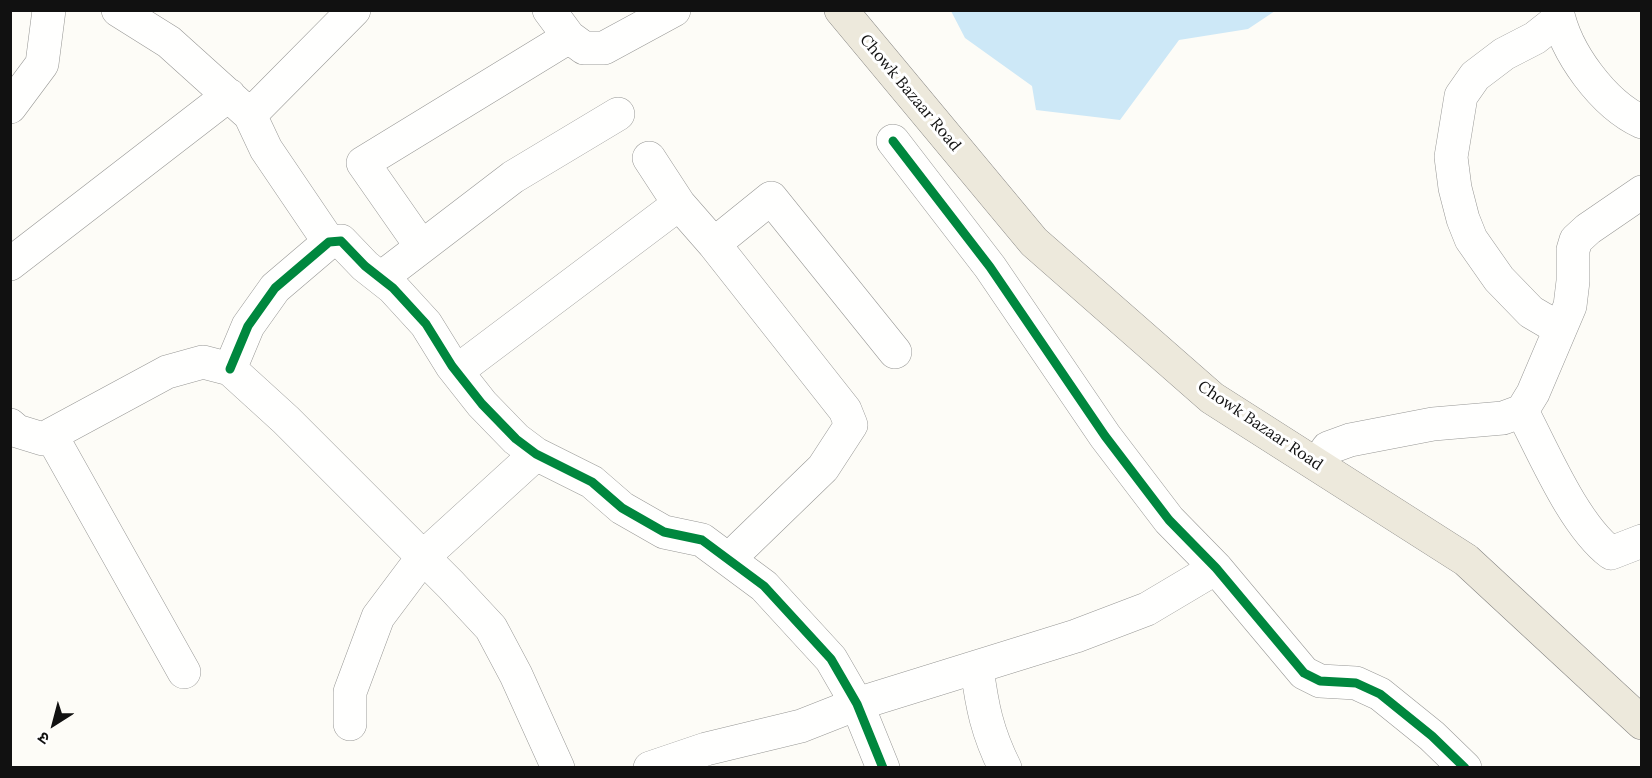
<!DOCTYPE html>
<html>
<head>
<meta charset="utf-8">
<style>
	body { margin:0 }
	#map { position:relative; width:1652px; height:778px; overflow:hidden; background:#fdfcf7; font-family:Lora,"Noto Sans Devanagari",serif }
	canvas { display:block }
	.frame { position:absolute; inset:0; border:12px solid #111; pointer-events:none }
	.north { position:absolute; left:24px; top:694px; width:60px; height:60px; -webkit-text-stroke:4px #fff; paint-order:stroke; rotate:216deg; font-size:16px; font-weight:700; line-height:24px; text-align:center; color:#111 }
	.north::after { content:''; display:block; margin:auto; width:21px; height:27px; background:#111; clip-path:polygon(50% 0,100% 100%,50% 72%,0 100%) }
</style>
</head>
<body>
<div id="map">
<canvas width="1652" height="778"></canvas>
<div class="frame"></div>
<div class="north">उ</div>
</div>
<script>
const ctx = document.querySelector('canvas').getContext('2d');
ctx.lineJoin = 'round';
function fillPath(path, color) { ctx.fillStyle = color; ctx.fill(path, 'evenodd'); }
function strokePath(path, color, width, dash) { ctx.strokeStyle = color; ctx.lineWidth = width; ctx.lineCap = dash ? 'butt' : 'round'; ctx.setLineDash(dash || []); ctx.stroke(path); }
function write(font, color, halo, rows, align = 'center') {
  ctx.font = font + ' Lora,serif'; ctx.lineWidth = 6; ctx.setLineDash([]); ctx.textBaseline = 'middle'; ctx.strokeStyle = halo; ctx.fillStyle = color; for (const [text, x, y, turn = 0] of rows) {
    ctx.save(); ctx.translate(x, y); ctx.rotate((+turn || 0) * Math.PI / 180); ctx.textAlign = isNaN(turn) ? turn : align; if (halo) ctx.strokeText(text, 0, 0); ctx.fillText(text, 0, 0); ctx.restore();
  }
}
fillPath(new Path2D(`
	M951,11h324l-27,18 -69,11 -59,80 -84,-10 -4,-24 -67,-48z`), '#cde8f7');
const minor = new Path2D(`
	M118,10l51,32 81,73 16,34 63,93
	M549,10l20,27 15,11h20l70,-38
	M1557,10c8,42 46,94 85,112
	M1559,19l-24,19 -31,16 -29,22 -14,20 -10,61 4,31 8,31 8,20 28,40 32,33 29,17
	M10,107l32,-43 7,-54
	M250,115l104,-105
	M893,141l97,126 115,169 64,84 47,48 88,105 16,8 36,2 24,11 52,42 33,32
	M679,204l35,40 57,-46 124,154
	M714,244l131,166 6,15 -28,43 -94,91
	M421,246l-58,-83 206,-126
	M10,264l219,-169
	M381,278l132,-101 105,-63
	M230,369l18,-43 27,-38 54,-46 12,-1 24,25 28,22 33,36 26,42 30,38 34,35 20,15 56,28 30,26 42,24 38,8 62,46 67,73 26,45 26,64
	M457,371l222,-167 -30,-46
	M1522,411c22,42 52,114 89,142l31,-12
	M10,425l7,6 26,8 124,-67 36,-10 27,7 56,51 165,165 40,43 25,47 42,93
	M51,435l133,237
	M1317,464l11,-16 22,-8 83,-16 70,-6 19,-7 11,-18 37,-87 3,-25v-31l3,-10 12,-11 54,-37
	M977,668c5,38 10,64 28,100
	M350,724v-32l28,-75 45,-60 113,-103
	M650,768l56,-19 95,-23 56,-22 219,-68 71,-27 69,-41`);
const major = new Path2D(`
	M841,10l193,232 178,156 254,162 176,163`);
strokePath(minor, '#979795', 34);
strokePath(major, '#858482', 34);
strokePath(minor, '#fffffe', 33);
strokePath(major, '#ede9dc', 33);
strokePath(new Path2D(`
	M893,141l97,126 115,169 64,84 47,48 88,105 16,8 36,2 24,11 52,42 33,32
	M230,369l18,-43 27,-38 54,-46 12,-1 24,25 28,22 33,36 26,42 30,38 34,35 20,15 56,28 30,26 42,24 38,8 62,46 67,73 26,45 26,64`), '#00873e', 9);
write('16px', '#111', '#fff', [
	["Chowk Bazaar Road",910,93,50],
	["Chowk Bazaar Road",1260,426,34]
]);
</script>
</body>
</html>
